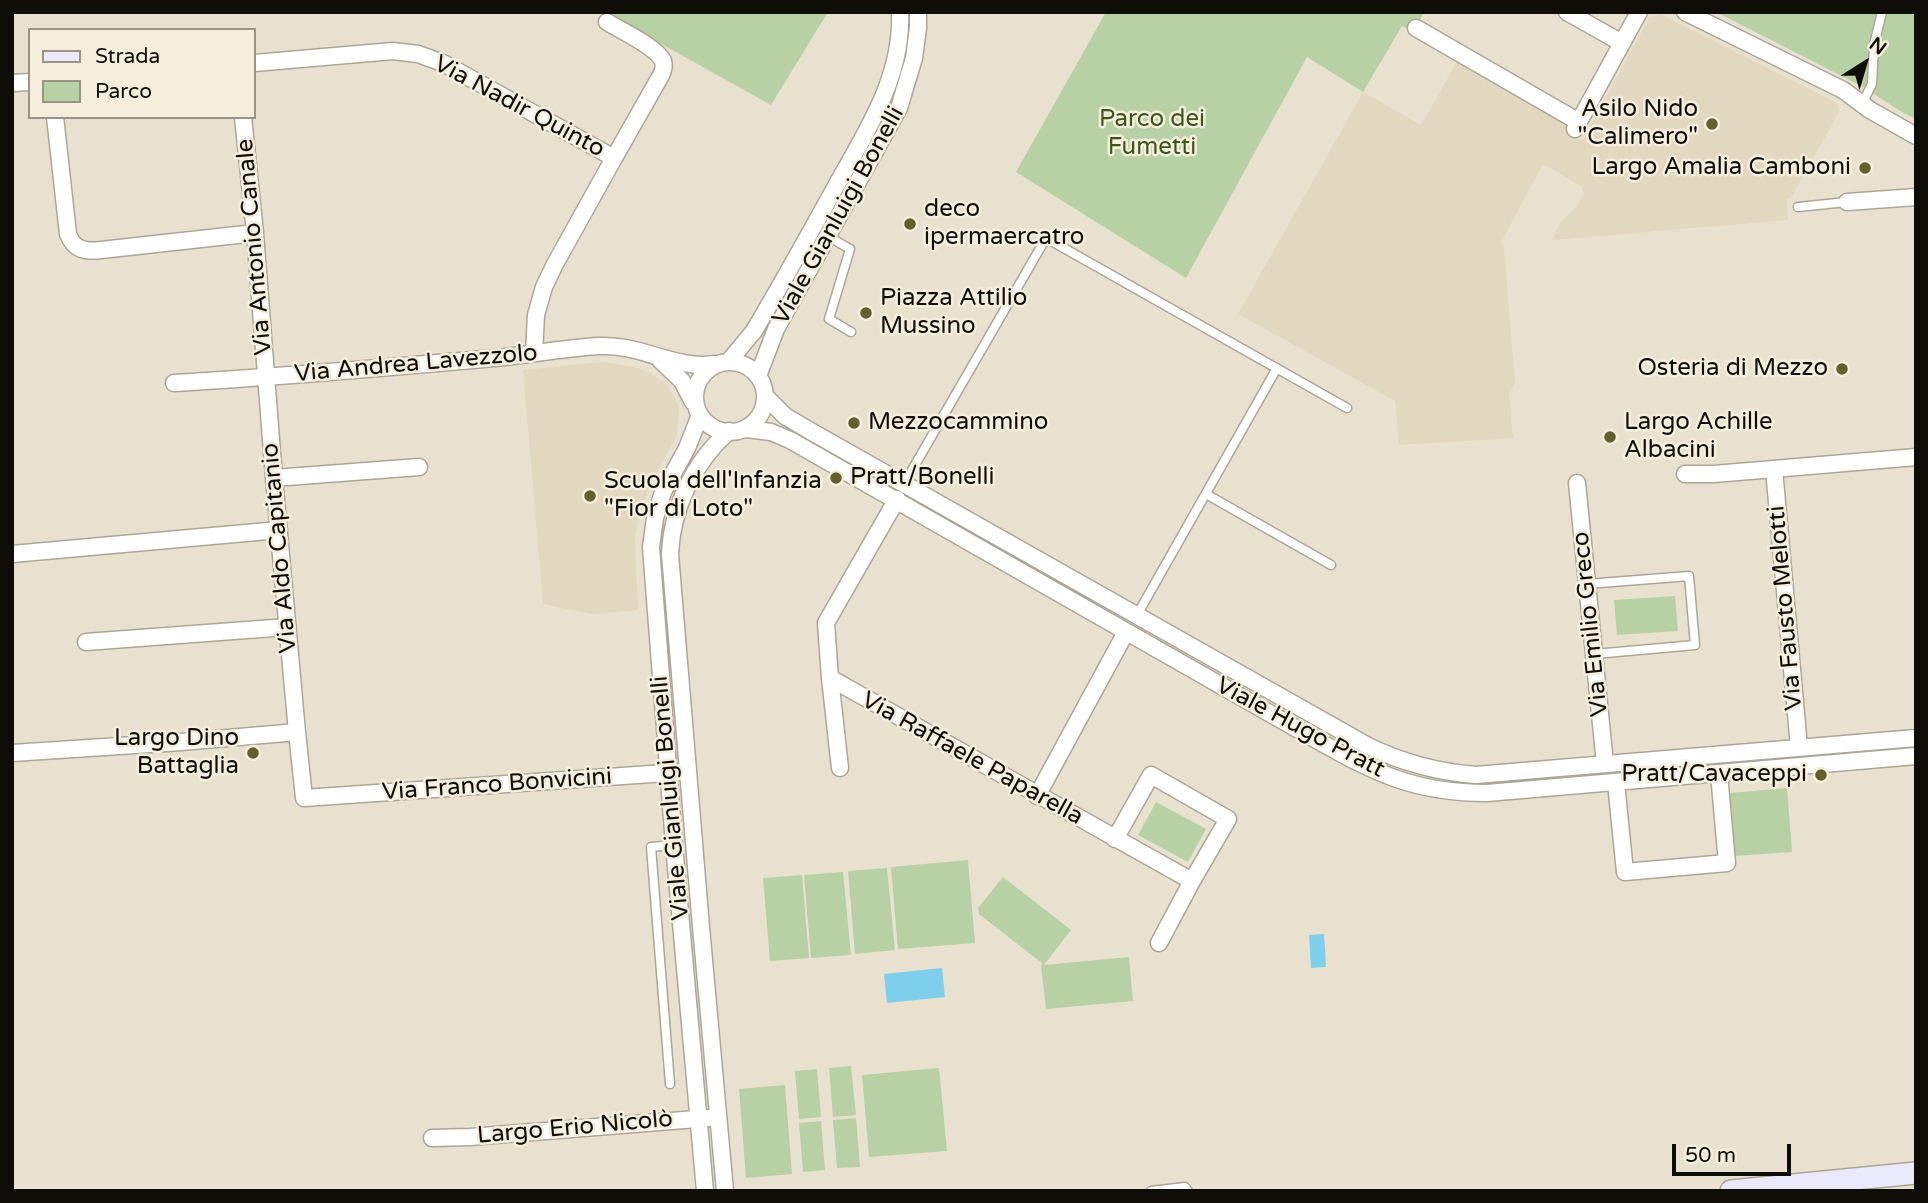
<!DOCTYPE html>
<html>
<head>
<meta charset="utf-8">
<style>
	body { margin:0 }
	#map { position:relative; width:1928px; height:1203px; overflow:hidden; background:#e9e1d0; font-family:"Varela Round",sans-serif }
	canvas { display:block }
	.frame { position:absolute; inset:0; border:14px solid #0f0d07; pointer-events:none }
	.legend { position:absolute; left:28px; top:28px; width:228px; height:91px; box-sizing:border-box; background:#f6eedd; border:2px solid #9a9487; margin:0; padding:9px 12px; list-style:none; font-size:21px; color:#0f0d07 }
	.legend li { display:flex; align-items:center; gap:14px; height:35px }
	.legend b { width:35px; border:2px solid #9a9487 }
	.north { position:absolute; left:1830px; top:28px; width:70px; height:70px; -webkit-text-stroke:5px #f6eedd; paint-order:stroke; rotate:37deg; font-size:19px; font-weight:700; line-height:28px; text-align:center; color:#0f0d07 }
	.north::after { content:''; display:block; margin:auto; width:24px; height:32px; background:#0f0d07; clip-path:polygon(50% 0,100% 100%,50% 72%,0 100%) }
	.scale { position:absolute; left:1672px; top:1144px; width:119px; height:32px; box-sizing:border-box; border:4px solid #0f0d07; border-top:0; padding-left:9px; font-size:21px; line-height:24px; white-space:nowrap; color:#0f0d07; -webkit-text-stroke:5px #f6eedd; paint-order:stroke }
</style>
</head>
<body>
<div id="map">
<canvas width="1928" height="1203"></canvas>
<div class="frame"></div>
<ul class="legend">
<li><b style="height:9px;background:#e9e9fb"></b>Strada</li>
<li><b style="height:19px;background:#b8d1a4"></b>Parco</li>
</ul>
<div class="north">N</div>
<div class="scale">50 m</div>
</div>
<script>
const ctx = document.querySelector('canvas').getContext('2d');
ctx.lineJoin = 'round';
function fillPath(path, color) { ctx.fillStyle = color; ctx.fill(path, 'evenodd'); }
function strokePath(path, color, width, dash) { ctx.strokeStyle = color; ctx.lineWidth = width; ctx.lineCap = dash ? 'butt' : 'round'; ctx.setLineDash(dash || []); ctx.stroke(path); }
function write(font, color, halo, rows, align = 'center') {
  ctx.font = font + ' "Varela Round",sans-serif'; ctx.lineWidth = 5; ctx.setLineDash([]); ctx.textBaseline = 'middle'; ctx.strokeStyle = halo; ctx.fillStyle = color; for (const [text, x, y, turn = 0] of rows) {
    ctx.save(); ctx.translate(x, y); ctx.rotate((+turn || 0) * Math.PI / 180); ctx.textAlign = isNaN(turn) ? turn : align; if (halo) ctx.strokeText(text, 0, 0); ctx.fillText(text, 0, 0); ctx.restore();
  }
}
fillPath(new Path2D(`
	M1660,14l177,89 2,9 -48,86h-4l1,22 -236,20 8,-17 16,-16 8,-13 -3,-8 -38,-22 -42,78 3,7 11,134 -6,11 4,44 -114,7 -4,-44 -157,-87 125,-222 58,33 36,-63 110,62 -3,7 19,9 66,-122z
	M603,362l32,5 17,7 14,10 8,13 5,11 -1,12 -1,15 -26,48 -11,27 -5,28 3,72 -46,4 -49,-10 -20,-234z`), '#e2d7bf');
fillPath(new Path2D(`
	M604,12h224l-57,93z
	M1106,12h318l-11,20 -11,-6 -39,66 -56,-35 -121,221 -170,-106z
	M1716,12h200v107l-14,-7 -37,-24z
	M1675,596l3,35 -61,4 -3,-35z
	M1787,788l5,64 -57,4 -6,-63z
	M1156,802l50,27 -18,33 -50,-27z
	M968,860l7,83 -77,6 -7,-82z
	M887,868l8,82 -40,4 -7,-83z
	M843,872l8,83 -40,3 -7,-83z
	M802,875l7,83 -39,3 -7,-83z
	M1003,877l68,53 -27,35 85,-8 4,44 -87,8 -5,-44 2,-1 -64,-50 -1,-6z
	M851,1066l5,49 -23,2 -4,-49z
	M939,1068l8,83 -78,6 -7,-82z
	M817,1069l4,48 -22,2 -4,-48z
	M785,1085l7,89 -46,4 -7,-89z
	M856,1118l4,49 -23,1 -4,-48z
	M821,1121l4,49 -22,2 -4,-49z`), '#b8d1a4');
fillPath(new Path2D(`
	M1324,934l2,33 -15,1 -2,-33z
	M942,968l3,29 -58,6 -3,-29z`), '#7dcfeb');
const service = new Path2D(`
	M1862,104l10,-20 2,-39 8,-33
	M1798,207l49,-5
	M829,237l21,12 -21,70 22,13
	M904,484l142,-246 301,170
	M1206,494l125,71
	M1587,584l102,-8 6,69 -100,9
	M1137,615l140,-247
	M670,1084l-19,-237 23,-2
	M1151,1191l34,-4 3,4`);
const minor = new Path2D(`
	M1567,12l55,31
	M1685,12l158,78 27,20 46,26
	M607,22c13,8 50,25 56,39 2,6 0,11 -3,16l-46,81
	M1416,28l163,94
	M254,63l139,-12 25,3 25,9 171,95 -59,106 -11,23 -8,28 -2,38
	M12,83l18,-1
	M55,117l13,117c6,16 17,18 33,16l154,-17
	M243,117l12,116 19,245 23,254
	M1575,129l64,-117
	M1847,202l69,-5
	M660,360l22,21 11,21
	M729,361l25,-30c28,-48 55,-96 82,-145 30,-54 67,-109 64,-174
	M695 397a35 35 0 1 1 70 0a35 35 0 1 1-70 0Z
	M758,376l18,-47 123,-221 15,-50 4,-30v-16
	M174,383c103,-6 207,-15 310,-24 39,-3 77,-11 116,-13 41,-2 75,24 115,18
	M766,397l19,19 27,16 556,314c35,17 69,26 108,29l440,-37
	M700,415l-13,33 -24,44 -8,26 -4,29 23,298 31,346
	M747,429l24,3 19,8 523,298c62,35 101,55 174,55l429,-37
	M1774,469l25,278
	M1685,474h29l202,-17
	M274,478l145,-11
	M1577,483l28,281
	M12,554l267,-24
	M86,642l201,-15
	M830,678l362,203 -33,62
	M12,753l169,-11 116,-10 7,66 376,-26
	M840,768l-10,-90 -4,-55 71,-124
	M1616,783l9,89 102,-9 -8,-89
	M1037,796l89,-164
	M1115,839l36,-64 77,44 -36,62
	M432,1138l38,-1 239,-19
	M725,1191l-24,-264 -31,-373c2,-47 24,-92 59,-123`);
const secondary = new Path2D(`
	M1731,1191l185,-18`);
strokePath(service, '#ada696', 11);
strokePath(minor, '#ada696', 19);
strokePath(secondary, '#ada696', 24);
strokePath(service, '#fff', 8);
strokePath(minor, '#fff', 16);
strokePath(secondary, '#e9e9fb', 21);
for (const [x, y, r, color] of [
	[1712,124,7,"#63602d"],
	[1865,168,7,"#63602d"],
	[910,224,7,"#63602d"],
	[866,313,7,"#63602d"],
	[1842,369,7,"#63602d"],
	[854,423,7,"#63602d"],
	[1610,437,7,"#63602d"],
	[836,478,7,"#63602d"],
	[590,496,7,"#63602d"],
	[253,753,7,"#63602d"],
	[1821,775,7,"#63602d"]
]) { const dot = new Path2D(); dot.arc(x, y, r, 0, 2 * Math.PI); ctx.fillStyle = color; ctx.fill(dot); strokePath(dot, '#f6eedd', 2.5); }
write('24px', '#0f0d07', '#f6eedd', [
	["Via Nadir Quinto",519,107,28],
	["Viale Gianluigi Bonelli",839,216,-61],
	["Via Antonio Canale",255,247,-95],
	["Via Andrea Lavezzolo",416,364,-5],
	["Via Aldo Capitanio",280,548,-95],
	["Via Fausto Melotti",1786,608,-95],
	["Via Emilio Greco",1591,624,-96],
	["Viale Hugo Pratt",1300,728,28],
	["Via Raffaele Paparella",972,759,29],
	["Via Franco Bonvicini",497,785,-4],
	["Viale Gianluigi Bonelli",671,798,-95],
	["Largo Erio Nicolò",575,1128,-5]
]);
write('24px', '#0f0d07', '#f6eedd', [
	["Asilo Nido",1698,110,"right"],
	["\"Calimero\"",1698,138,"right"],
	["Largo Amalia Camboni",1851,168,"right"],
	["deco",924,210],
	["ipermaercatro",924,238],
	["Piazza Attilio",880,299],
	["Mussino",880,327],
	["Osteria di Mezzo",1828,369,"right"],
	["Mezzocammino",868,423],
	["Largo Achille",1624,423],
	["Albacini",1624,451],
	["Pratt/Bonelli",850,478],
	["Scuola dell'Infanzia",604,482],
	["\"Fior di Loto\"",604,510],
	["Largo Dino",239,739,"right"],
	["Battaglia",239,767,"right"],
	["Pratt/Cavaceppi",1807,775,"right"]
], 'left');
write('24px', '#3a5719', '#f6eedd', [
	["Parco dei",1152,120],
	["Fumetti",1152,148]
]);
</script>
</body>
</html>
